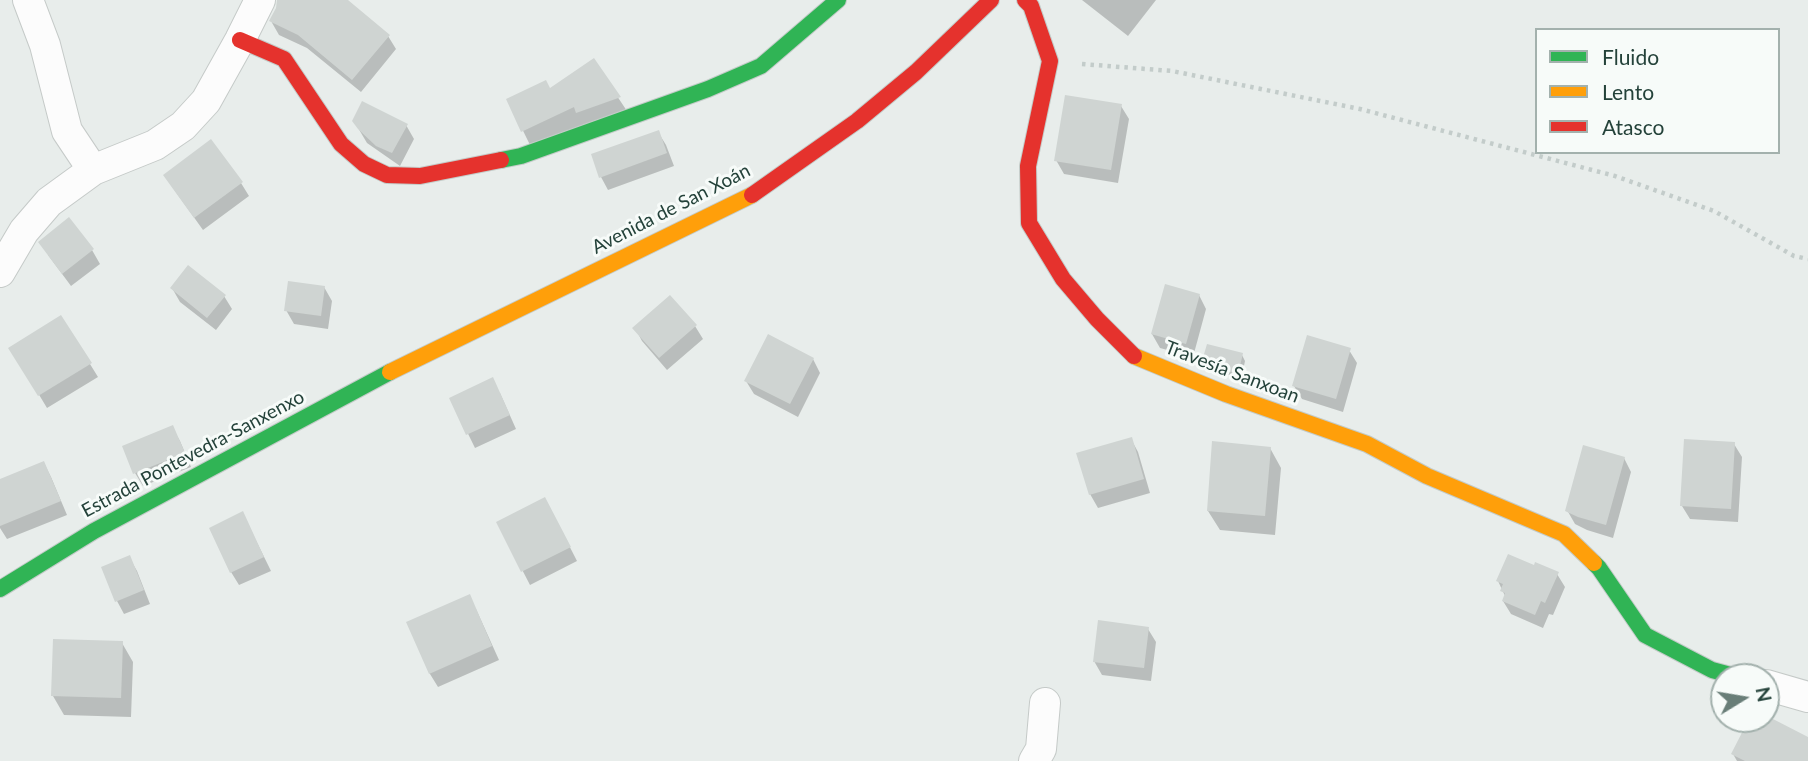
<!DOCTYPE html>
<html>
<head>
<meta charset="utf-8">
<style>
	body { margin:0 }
	#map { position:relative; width:1808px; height:761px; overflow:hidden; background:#e8edeb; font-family:Lato,sans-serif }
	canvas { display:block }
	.legend { position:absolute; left:1535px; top:28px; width:245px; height:126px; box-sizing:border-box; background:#f7fbf9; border:2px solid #a3b1ad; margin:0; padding:9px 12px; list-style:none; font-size:21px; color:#24423a }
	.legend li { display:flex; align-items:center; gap:14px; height:35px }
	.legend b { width:35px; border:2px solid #a3b1ad }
	.north { position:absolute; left:1710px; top:663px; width:70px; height:70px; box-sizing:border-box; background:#f7fbf9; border:2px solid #a3b1ad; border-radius:50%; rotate:79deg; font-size:19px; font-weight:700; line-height:28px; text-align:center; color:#24423a }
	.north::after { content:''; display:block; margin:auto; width:24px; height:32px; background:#697e78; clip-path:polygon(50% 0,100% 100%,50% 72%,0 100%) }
</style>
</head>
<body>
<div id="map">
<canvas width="1808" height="761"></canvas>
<ul class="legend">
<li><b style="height:9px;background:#30b455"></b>Fluido</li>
<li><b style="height:9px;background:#ff9f0a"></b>Lento</li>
<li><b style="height:9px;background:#e5322d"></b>Atasco</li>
</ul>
<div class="north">N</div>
</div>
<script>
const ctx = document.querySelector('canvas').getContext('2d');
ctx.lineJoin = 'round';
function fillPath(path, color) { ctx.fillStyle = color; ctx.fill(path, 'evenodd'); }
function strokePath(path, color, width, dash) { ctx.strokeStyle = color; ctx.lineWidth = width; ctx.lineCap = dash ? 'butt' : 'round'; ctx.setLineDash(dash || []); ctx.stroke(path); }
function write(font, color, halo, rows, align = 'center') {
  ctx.font = font + ' Lato,sans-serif'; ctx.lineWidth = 6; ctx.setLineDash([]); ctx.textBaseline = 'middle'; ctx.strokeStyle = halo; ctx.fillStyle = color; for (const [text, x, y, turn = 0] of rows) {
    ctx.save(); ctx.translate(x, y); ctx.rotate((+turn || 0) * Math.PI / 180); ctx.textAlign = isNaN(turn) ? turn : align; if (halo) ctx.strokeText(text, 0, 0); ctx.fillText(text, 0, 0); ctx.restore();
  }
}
fillPath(new Path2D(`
	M280,0h65l43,36 8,13 -35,43 -54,-44 -28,-13 -8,-14z
	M1082,0h74l-28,36z
	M593,60l34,51 -97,34 -22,-45 42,-10z
	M1121,106l8,13 -11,64 -54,-9 -8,-14z
	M354,121l52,4 8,14 -14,27 -33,-23z
	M658,132l8,13 8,21 -66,24 -7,-13z
	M241,183l8,13 -46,34 -30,-42z
	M69,219l23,31 8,14 -29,22 -23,-31z
	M324,287l8,14 -4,28 -34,-5 -8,-14z
	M172,288l52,8 8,13 -16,21 -36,-28z
	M1199,295l7,14 -13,48 -33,-9 -8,-14z
	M695,326l8,13 -36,31 -25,-29 -7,-13z
	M11,348l79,16 8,13 -51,31z
	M1349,350l8,13 -14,49 -41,-13 -8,-13z
	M1242,355l3,6 -4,19 -33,-13 -4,-6z
	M813,359l7,14 -22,44 -44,-23 -8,-13z
	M500,393l16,36 -41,19 -24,-49z
	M172,427l8,14 11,26 -48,19 -8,-13z
	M1131,439l7,13 12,41 -52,15 -8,-14z
	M1734,444l8,13 -4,65 -48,-3 -8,-13z
	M1270,448l11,20 -6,67 -55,-5 -12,-19z
	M1624,458l7,14 -18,66 -26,-8 -12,-6 -8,-14z
	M44,463l7,14 16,38 -60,24 -7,-11v-47z
	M552,512l25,49 -47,24 -32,-62z
	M243,514l28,57 -32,14 -8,-13z
	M129,557l8,14 13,33 -26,10 -7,-13z
	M1557,574l8,13 -12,28 -4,-1 -6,14 -32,-14 -8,-13 2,-5 -7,-15z
	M476,609l23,51 -61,27 -8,-13 -22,-51z
	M1148,629l8,13 -5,39 -49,-6 -8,-14z
	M122,643l11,19 -2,55 -67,-2 -11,-19z
	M1766,717l42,22v22h-71l-4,-7 18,-35h15z`), '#0003');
fillPath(new Path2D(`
	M277,0h71l42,35 -38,45 -54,-45 -29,-14 7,-13z
	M594,58l27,39 -45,16 -2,-6 -53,25 -15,-33 40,-19 4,8z
	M1065,95l57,9 -11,66 -57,-9z
	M362,101l46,23 -16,29 -16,-7 -18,-17 -6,-8z
	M659,130l8,23 -68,25 -8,-24z
	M211,139l32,43 -49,36 -31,-43z
	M69,217l25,32 -32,25 -24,-32z
	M188,265l38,30 -19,23 -37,-30z
	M288,281l37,5 -4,30 -37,-5z
	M1165,284l35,10 -14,50 -35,-10z
	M670,295l27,30 -38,33 -27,-30z
	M61,315l31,48 -54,33 -30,-48z
	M768,334l46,24 -24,46 -46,-23z
	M1307,335l44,13 -15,51 -44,-13z
	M1207,344l36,9 -5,22 -36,-14z
	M493,377l17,38 -44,20 -17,-37z
	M173,425l12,28 -52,21 -11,-28z
	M1132,437l12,42 -55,16 -13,-42z
	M1684,439l51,3 -4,67 -51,-3z
	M1212,441l59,6 -6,69 -58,-5z
	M1583,445l42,12 -19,68 -28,-8 -13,-6z
	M44,461l17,40 -61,25v-47z
	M545,497l26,50 -50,25 -25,-50z
	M243,511l21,46 -34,16 -21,-45z
	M1508,554l26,11 1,-3 24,10 -14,31 -4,-2 -6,14 -33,-14 3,-8 -5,-2 3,-7 -7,-3z
	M130,555l14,35 -29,12 -14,-35z
	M470,594l22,52 -63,28 -23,-52z
	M1098,620l51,7 -5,41 -51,-6z
	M53,639l70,2 -2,57 -70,-2z
	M1749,719h24l35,18v24h-63l-14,-7z`), '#cfd4d2');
const street = new Path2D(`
	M28,0l17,45 22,86 26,39
	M0,272l24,-41 25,-29 44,-32 62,-25 28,-19 23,-25 34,-61 20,-40
	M1766,685l42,12
	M1034,761l7,-12 4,-46`);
const fast = new Path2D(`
	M501,160l20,-4 187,-67 53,-23 77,-66
	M1594,563l5,5 46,67 67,35 26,7
	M0,589l94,-58 296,-159`);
const slow = new Path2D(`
	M1134,356l92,38 141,50 60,32 137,58 30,29
	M390,372l362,-177`);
const jam = new Path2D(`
	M1025,0l6,6 19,55 -22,105 1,57 34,56 34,40 37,37
	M240,40l44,19 57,85 23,20 23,11 33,1 81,-16
	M752,195l105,-74 59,-49 75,-72`);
strokePath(street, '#c5cac8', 32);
strokePath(fast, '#c3cbc8', 18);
strokePath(slow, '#c3cbc8', 18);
strokePath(jam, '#c3cbc8', 18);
strokePath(new Path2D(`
	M1082,64l90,7 188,38 255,67 99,35 80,45 14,3`), '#c3ccca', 4.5, [3.5, 5]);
strokePath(street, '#fcfcfc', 30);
strokePath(fast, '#30b455', 16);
strokePath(slow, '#ff9f0a', 16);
strokePath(jam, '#e5322d', 16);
write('19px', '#24423a', '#f7fbf9', [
	["Avenida de San Xoán",671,209,-27],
	["Travesía Sanxoan",1232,372,21],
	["Estrada Pontevedra-Sanxenxo",193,454,-28]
]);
</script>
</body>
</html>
